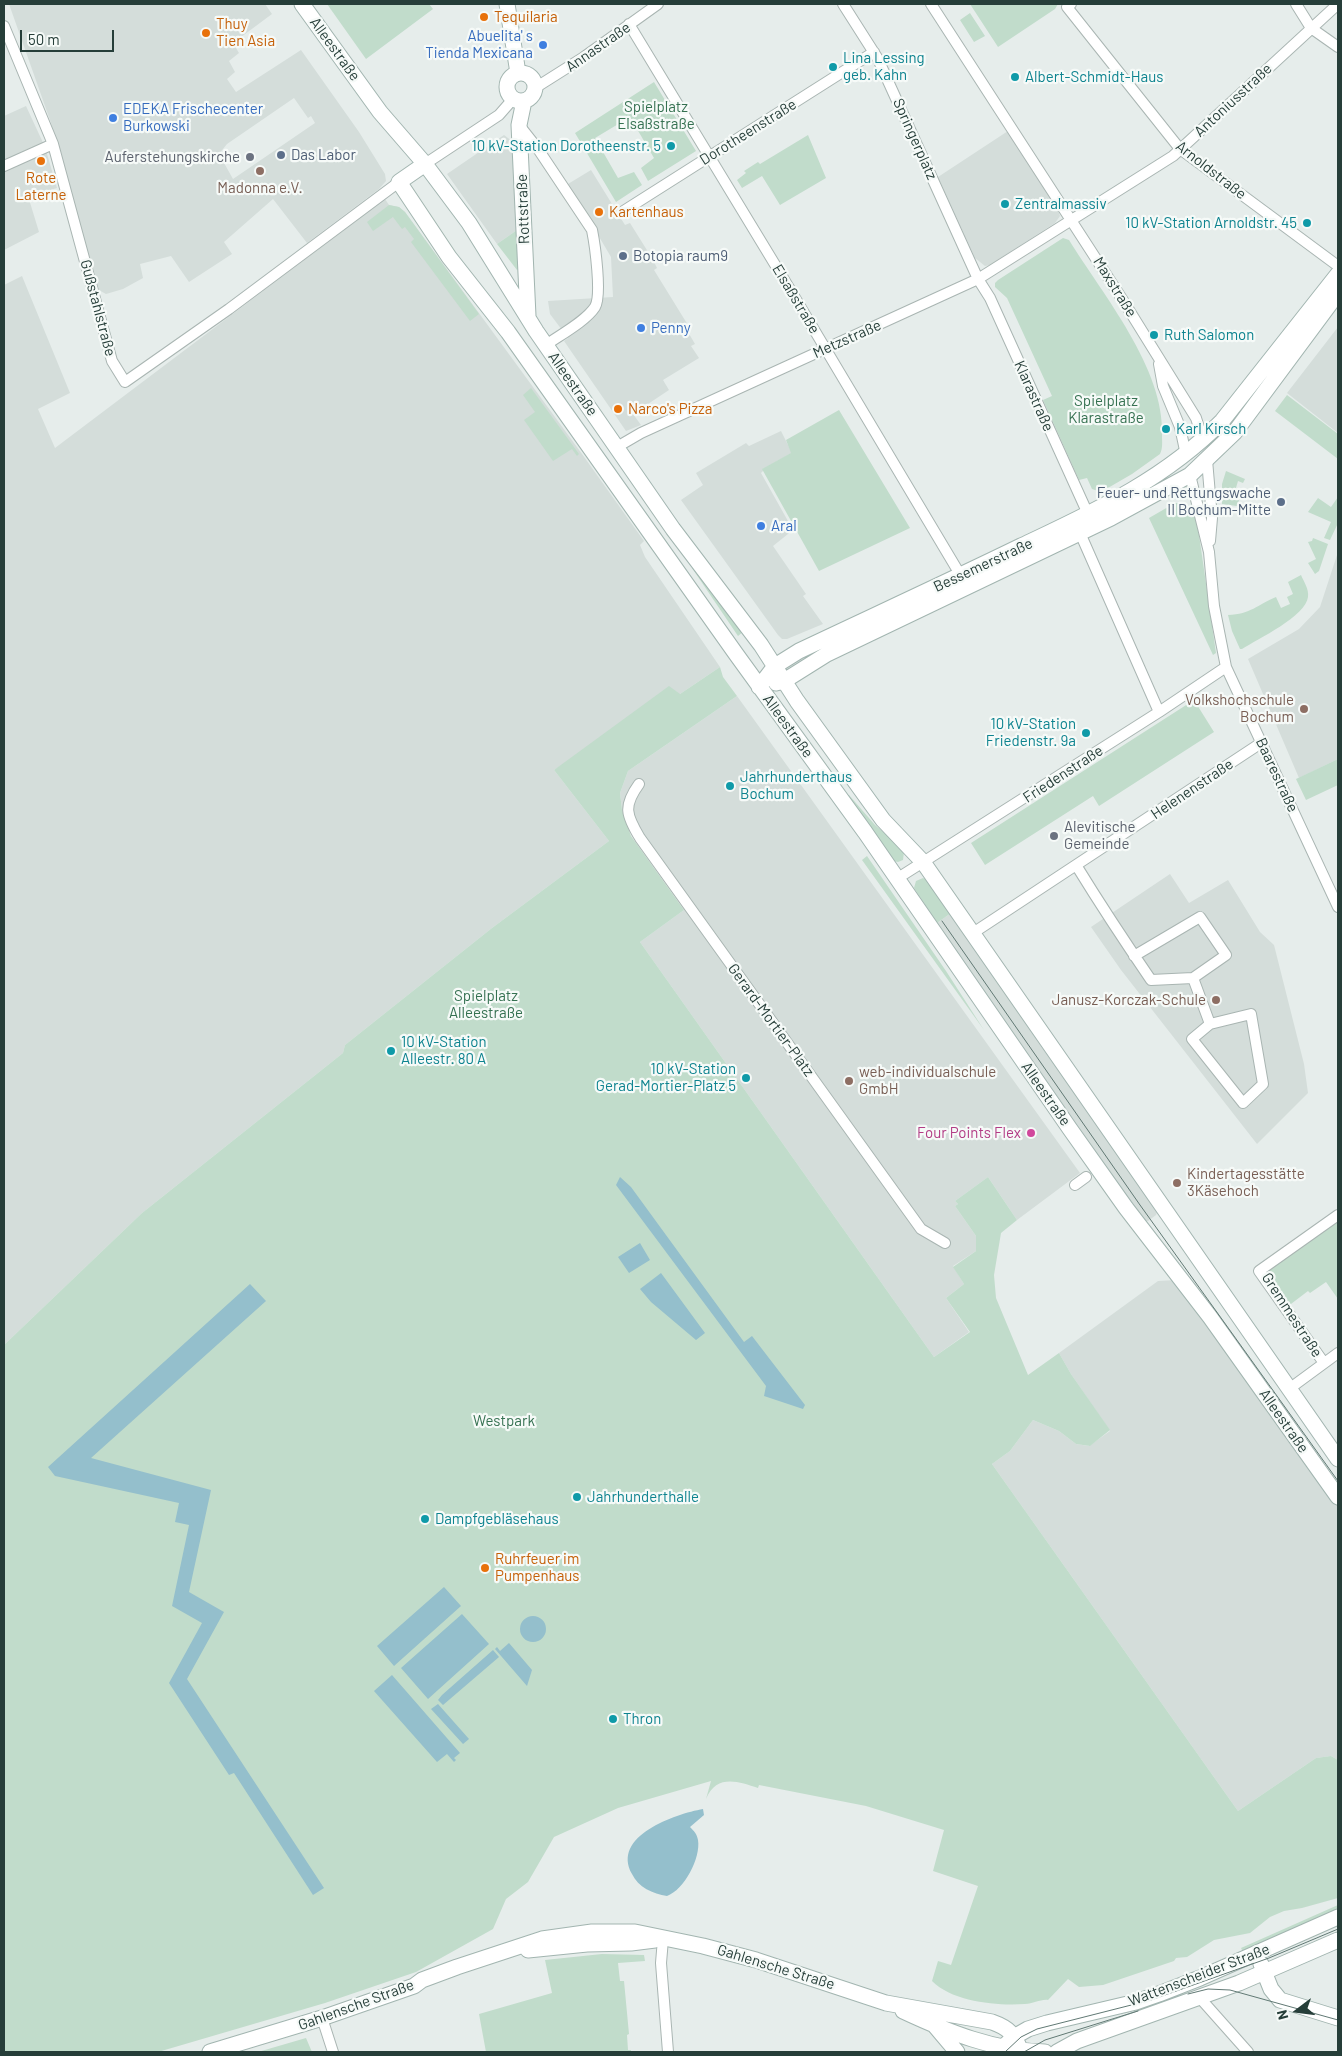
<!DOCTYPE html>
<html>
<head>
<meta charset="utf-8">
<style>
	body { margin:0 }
	#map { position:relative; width:1342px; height:2056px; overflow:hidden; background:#e6edeb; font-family:Barlow,sans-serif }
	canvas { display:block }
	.frame { position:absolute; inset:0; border:5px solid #263e39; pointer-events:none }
	.north { position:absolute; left:1272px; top:1986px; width:50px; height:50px; -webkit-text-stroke:4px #f6faf8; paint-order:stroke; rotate:255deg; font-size:14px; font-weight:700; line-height:20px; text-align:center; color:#263e39 }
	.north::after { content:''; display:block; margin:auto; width:18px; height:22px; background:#263e39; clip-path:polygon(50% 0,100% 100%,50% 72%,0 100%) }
	.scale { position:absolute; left:20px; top:30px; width:94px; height:22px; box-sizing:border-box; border:2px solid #263e39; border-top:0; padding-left:6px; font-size:15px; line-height:18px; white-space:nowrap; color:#263e39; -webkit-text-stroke:4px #f6faf8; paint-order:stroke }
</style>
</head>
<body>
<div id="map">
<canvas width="1342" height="2056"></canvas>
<div class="frame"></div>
<div class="north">N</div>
<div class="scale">50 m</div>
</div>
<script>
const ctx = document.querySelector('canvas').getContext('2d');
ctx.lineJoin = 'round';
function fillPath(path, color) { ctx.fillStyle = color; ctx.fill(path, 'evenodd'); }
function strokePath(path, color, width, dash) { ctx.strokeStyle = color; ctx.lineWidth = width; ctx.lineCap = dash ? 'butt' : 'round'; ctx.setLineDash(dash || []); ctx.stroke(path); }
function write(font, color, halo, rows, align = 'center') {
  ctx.font = font + ' Barlow,sans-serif'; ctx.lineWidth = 4.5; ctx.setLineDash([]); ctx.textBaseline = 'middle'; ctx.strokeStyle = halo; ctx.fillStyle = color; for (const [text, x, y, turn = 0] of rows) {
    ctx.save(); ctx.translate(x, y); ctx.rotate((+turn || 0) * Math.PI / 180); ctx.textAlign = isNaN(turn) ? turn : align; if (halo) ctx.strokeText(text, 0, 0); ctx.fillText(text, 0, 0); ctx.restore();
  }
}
fillPath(new Path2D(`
	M9,4h256l7,10 -39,29 6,10 -10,8 6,11 -8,7 9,13 65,-42 58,82 26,42 1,7 -7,8 -72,54 -34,-44 -49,43 8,12 -43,28 -18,-26 -31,8 3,14 -20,11 -17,5 -9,-5 -46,-166zM294,98l14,20 3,-2 4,7 -82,56 -14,-25 8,-10z
	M26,106l19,41 12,41 -29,8 11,36 -35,18v-134z
	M1008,131l49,77 3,8 -5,7 -65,42 -5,1 -10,-8 -37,-81z
	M504,135l12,9 1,86 -20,14 -50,-70z
	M591,170l34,55 5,-2 20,32 -2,4 1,3 4,-2 4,8 -3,2 37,60 -3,2 7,12 -4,2 8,12 -36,22 6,10 -36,24 8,11 -15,6 -62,-90 4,-3 -18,-24 -2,-13 65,-4 -2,-40 -43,-73z
	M385,199l4,6 10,2 6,5 177,242 62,87 -4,4 5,12 75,110 -40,27 -126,76 55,71 -117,87 -147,117 -2,8 -201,160 -138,132v-1060l18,-9 48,117 -32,16 17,39z
	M1338,327v106l-51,-40z
	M781,431l11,22 -29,16v2l-2,2 32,57 -20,16 33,48 -3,2 20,28 -36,15h-5l-4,-4 -97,-135 22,-15 -7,-12 50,-30 3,3z
	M1338,552v207l-39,19 -51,-119 51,-30 21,-22z
	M737,696l343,477 -63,47 -29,-43 -33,24 3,3 -3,2 21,30v15l-23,15 11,18 -18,14 23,34 -35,25 -294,-415 44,-32 -56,-81 -6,-19 -2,-17 8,-22z
	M1170,874l19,29 39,-23 32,52 14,13 30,119 4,29 -51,51 -136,-174 -30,-43z
	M951,913l92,136 115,161 -2,5 -8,6h-5l-89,-126 -117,-172z
	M1176,1280l162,225v255l-7,-4 -15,2 -78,53 -246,-347 18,-13 23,-31 26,11 17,13 13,2 21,-15 -39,-57 -12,-21 99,-72z`), '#d4ddda');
fillPath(new Path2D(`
	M327,4h102l4,5 -67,50z
	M970,4h88l-3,5 -57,38z
	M970,13l15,23 -11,6 -14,-22z
	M654,82l42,69 -48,30 -7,-13 13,-10 -24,-41 -35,21 23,40 16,-6 8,13 -26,17 -41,-69z
	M808,135l18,43 -46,27 -18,-29 -20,12 -5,-8 9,-7 -2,-2 14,-9 2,2z
	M389,205l10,2 6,5 74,102 -9,7 -59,-79 3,-3 -9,-12 -3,2 -9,-12 -20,14 -6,-9z
	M517,230l2,39 -2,1 -20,-26z
	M1063,238l6,2c34,55 96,129 93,195 0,7 1,13 -2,19l-28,20 -31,18 -9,-3 -5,-11 -8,2 -36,-80 9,-4 -45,-98 -12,-11v-4l3,-3z
	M531,388l48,66 -2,2 -5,-7 -19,12 -29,-41 11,-8 -12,-17z
	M1287,395l51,39v25l-63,-48z
	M839,410l71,118 -91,43 -57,-102 29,-16 -5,-13z
	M1226,471l19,8 -2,4 -5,-2 -5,17 6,2 -2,6 -15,-2v-20z
	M1338,497v26l-8,17 -6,-2 7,-16 -23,-10 10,-14 13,9z
	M1175,503h7l6,3 4,-2 4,10 20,139 -3,2 -64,-137z
	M1313,538l15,6 -9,27 -4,3 -7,-11 8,-4 -8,-17 4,-1z
	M695,567l49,64 -6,5 -46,-68z
	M1301,575c3,7 8,14 7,22 -2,19 -50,42 -66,52h-2l-8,-18 -4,-16c23,-1 29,-10 48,-18l5,11 9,-4 -3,-7 6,-3 -5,-12z
	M720,667l3,10 14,19 -109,75 -8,22 2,17 9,26 53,74 -44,32 294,415 36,-25 -24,-34 18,-14 -11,-17 23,-16v-15l-21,-30 3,-2 -3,-3 33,-24 29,43 -16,13 -7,42 2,23 32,77 31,-22 12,21 39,56 -20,16 -14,-2 -17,-13 -26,-11 -23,31 -18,13 246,347 78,-53 15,-2 7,4v138l-36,10 -18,3 -14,6 -20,16 -36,7 -27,17 -11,1 -2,3 -71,24 -24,2 -11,-8 -20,21c-7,-1 -15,4 -23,4 -28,2 -72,-2 -93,-23l6,-20 13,4 27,-79 -45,-15 11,-41 -78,-24 -107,-21 -1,3c-20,-7 -42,-14 -52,11l5,-18 -93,27 -64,29 -26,45 -22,17 -13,30 -77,43 -91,31 -167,49h-154v-707l138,-132 201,-160 2,-8 147,-117 117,-87 -55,-71 115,-84 11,8z
	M1194,700l20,32 -115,74 -6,-10 -108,69 -14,-22z
	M1338,759v26l-32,15 -10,-21z
	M849,795l26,30 26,22 3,5 -1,8 -5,2 -5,-1 -46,-65z
	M867,856l79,115 38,59 -122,-170z
	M923,878l6,3 22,32 -14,10 -23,-35 2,-7z
	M1338,1219v80l-12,-17 -16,11 -2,-2 -21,16 -24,-35z
	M1338,1905v6l-95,41 -2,-4z
	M602,1954l42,1 1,6 -27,2 2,18h4l5,53 -2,1 1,15h3v2h-145l-7,-38 73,-21 -7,-33z
	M306,2038l6,14h-54z`), '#c1dccb');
fillPath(new Path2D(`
	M620,1177l11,10 113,155 8,-6 53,69 -2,4 -39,-13 2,-10 -150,-201z
	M640,1243l10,17 -21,13 -11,-16z
	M661,1273l44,60 -9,7 -45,-38 -11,-13z
	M250,1284l16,17 -175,157 120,32 -22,102 35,20 -37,67 137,209 -11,7 -79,-122 -5,2 -60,-92 33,-60 -30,-17 17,-81 -14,-3 4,-19 -124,-27 -7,-9z
	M444,1587l17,19 -67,60 -17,-20z
	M462,1614l27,30 -61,55 -27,-31z
	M520 1629a13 13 0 1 1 26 0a13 13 0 1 1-26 0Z
	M509,1643l23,27 -5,16 -32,-37 2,-2 3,4z
	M493,1650l6,7 -56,48 -5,-5 4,-5z
	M392,1675l68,78 -6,5 2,2 -2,2 -7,-8 -10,8 -63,-71z
	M438,1704l31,35 -6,5 -32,-35z
	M703,1809l1,6 -14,12c4,4 7,7 8,13 3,18 -14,50 -31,56 -14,-2 -29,-9 -35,-22 -21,-38 43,-60 71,-65z`), '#94bfcc');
const street = new Path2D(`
	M843,4l35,55 100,220 12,19 98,216
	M931,4l193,298 72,116 7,22
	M1071,4l-4,3 113,142 158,117
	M1296,4l15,24 27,19
	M629,24l159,262 173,290
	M4,26l49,118 59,217 13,21 104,-73 170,-127
	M535,88l49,-31 74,-53
	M519,125l19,24 54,81c3,15 10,65 3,77 -9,14 -35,28 -49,38
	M425,164l74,-49 14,-16
	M4,166l49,-22
	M622,212l252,-160
	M1159,364l4,22 17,41 6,28
	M617,447l24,-14 337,-154 195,-123 165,-152
	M1207,460l5,58 -2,23
	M1190,475l19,77 5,54 12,61 112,240
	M1080,533l79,179
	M639,784c-16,22 -13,31 1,54l281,391 24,14
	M1076,865c24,39 49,77 75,115l42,-2 33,-23 -26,-38 -66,39
	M898,878l261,-166 67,-45
	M973,933l288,-190
	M1193,978l17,46
	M1251,1014l12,70 -20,19 -51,-64 18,-15z
	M1075,1185l11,-8
	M1324,1363l-65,-92 79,-56
	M1289,1389l49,-36
	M663,1939l-2,24 7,89
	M1200,1998l48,54
	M322,2018l11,34`);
const secondary = new Path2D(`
	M302,4l78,108 45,52 44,59 67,108 137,198 88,116 36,56 86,119 40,42 415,597
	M507,4l11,69
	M507 87a14 14 0 1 1 28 0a14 14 0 1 1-28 0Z
	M524,101l-5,24 9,191
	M425,164l-26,18 50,75 59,75 228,322 129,178 205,297 56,79 84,109 128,180
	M776,683l8,-2 43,-27 284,-136 79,-43 45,-43 103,-139
	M759,687l16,-21 24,-15c74,-35 148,-69 222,-105 74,-35 143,-66 201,-125l116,-147
	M528,1950l59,-6 44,-1 24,-3
	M1261,1964l10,25 9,11 58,18
	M903,2011c45,21 92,40 142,41
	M935,2026l22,26
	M210,2052l112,-34 92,-32 8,-6 35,-13 85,-28 50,-7h43l68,14 53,14 130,43 106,19c17,6 22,12 29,29
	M998,2052l16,-15 14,-8 19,-6 89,-21 23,-8 41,-16 138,-61
	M1057,2052l20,-11 162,-58 99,-43`);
strokePath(street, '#a9b5b2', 12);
strokePath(secondary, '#a2b5b0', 17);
strokePath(street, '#fff', 10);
strokePath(secondary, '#fff', 15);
strokePath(new Path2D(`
	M942,921l198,284 198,276
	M1188,1994l20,-5 22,1 108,30
	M1005,2052l16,-15 16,-8 114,-29 118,-42 69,-29
	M1024,2052l21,-12 93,-29`), '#617974', 1);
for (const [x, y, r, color] of [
	[484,17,5,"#e8710a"],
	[206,33,5,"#e8710a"],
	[543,45,5,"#3f7fe0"],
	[833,67,5,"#0f9aa8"],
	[1015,77,5,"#0f9aa8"],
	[113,118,5,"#3f7fe0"],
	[671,146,5,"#0f9aa8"],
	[281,155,5,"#5c6f8a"],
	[250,157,5,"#6b7280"],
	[41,161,5,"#e8710a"],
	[260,171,5,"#8d6e63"],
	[1005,204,5,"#0f9aa8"],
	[599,212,5,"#e8710a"],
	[1307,223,5,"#0f9aa8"],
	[623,256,5,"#5c6f8a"],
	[641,328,5,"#3f7fe0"],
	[1154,335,5,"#0f9aa8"],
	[618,409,5,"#e8710a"],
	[1166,429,5,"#0f9aa8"],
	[1281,502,5,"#5c6f8a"],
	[761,526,5,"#3f7fe0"],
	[1304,709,5,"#8d6e63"],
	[1086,733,5,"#0f9aa8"],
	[730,786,5,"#0f9aa8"],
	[1054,836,5,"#6b7280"],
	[1216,1000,5,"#8d6e63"],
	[391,1051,5,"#0f9aa8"],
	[746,1078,5,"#0f9aa8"],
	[849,1081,5,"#8d6e63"],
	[1031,1133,5,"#d1479c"],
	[1177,1183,5,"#8d6e63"],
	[577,1497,5,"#0f9aa8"],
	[425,1519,5,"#0f9aa8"],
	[485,1568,5,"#e8710a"],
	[613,1719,5,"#0f9aa8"]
]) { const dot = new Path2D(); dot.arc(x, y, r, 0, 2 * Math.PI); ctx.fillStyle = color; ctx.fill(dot); strokePath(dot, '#f6faf8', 2); }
write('15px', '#c56008', '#f6faf8', [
	["Tequilaria",494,17],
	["Thuy",216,24],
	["Tien Asia",216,41],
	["Rote",41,178,"center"],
	["Laterne",41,195,"center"],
	["Kartenhaus",609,212],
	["Narco's Pizza",628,409],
	["Ruhrfeuer im",495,1559],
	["Pumpenhaus",495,1576]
], 'left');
write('15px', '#366cbe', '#f6faf8', [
	["Abuelita' s",533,36,"right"],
	["Tienda Mexicana",533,53,"right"],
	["EDEKA Frischecenter",123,109],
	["Burkowski",123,126],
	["Penny",651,328],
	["Aral",771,526]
], 'left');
write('15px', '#263e39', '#f6faf8', [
	["Annastraße",598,47,-35],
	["Alleestraße",335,49,54],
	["Antoniusstraße",1233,100,-43],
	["Dorotheenstraße",748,132,-32],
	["Springerplatz",915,139,66],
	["Arnoldstraße",1211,170,38],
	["Rottstraße",523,209,-92],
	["Maxstraße",1115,287,58],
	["Elsaßstraße",796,299,59],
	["Gußstahlstraße",98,308,75],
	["Metzstraße",847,339,-24],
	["Alleestraße",573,384,55],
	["Klarastraße",1034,396,66],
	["Bessemerstraße",983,565,-25],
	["Alleestraße",788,726,54],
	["Friedenstraße",1063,774,-33],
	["Baarestraße",1277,775,65],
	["Helenenstraße",1192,789,-34],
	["Gerard-Mortier-Platz",771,1020,54],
	["Alleestraße",1046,1094,55],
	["Gremmestraße",1292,1315,57],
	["Alleestraße",1284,1421,55],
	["Gahlensche Straße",776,1967,17],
	["Wattenscheider Straße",1199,1975,-21],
	["Gahlensche Straße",356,2005,-20]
]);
write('15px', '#0d838f', '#f6faf8', [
	["Lina Lessing",843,58],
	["geb. Kahn",843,75],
	["Albert-Schmidt-Haus",1025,77],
	["10 kV-Station Dorotheenstr. 5",661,146,"right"],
	["Zentralmassiv",1015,204],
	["10 kV-Station Arnoldstr. 45",1297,223,"right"],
	["Ruth Salomon",1164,335],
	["Karl Kirsch",1176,429],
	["10 kV-Station",1076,724,"right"],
	["Friedenstr. 9a",1076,741,"right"],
	["Jahrhunderthaus",740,777],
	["Bochum",740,794],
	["10 kV-Station",401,1042],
	["Alleestr. 80 A",401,1059],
	["10 kV-Station",736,1069,"right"],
	["Gerad-Mortier-Platz 5",736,1086,"right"],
	["Jahrhunderthalle",587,1497],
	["Dampfgebläsehaus",435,1519],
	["Thron",623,1719]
], 'left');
write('15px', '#357151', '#f6faf8', [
	["Spielplatz",656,107],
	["Elsaßstraße",656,124],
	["Spielplatz",1106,401],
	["Klarastraße",1106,418],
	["Spielplatz",486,996],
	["Alleestraße",486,1013],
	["Westpark",504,1421]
]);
write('15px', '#4e5e75', '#f6faf8', [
	["Das Labor",291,155],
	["Botopia raum9",633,256],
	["Feuer- und Rettungswache",1271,493,"right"],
	["II Bochum-Mitte",1271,510,"right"]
], 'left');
write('15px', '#5b616d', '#f6faf8', [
	["Auferstehungskirche",240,157],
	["Alevitische",1064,827,"left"],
	["Gemeinde",1064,844,"left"]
], 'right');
write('15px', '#785e54', '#f6faf8', [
	["Madonna e.V.",260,188,"center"],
	["Volkshochschule",1294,700],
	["Bochum",1294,717],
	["Janusz-Korczak-Schule",1206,1000],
	["web-individualschule",859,1072,"left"],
	["GmbH",859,1089,"left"],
	["Kindertagesstätte",1187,1174,"left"],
	["3Käsehoch",1187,1191,"left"]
], 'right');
write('15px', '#b23c85', '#f6faf8', [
	["Four Points Flex",1021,1133]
], 'right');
</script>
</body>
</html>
